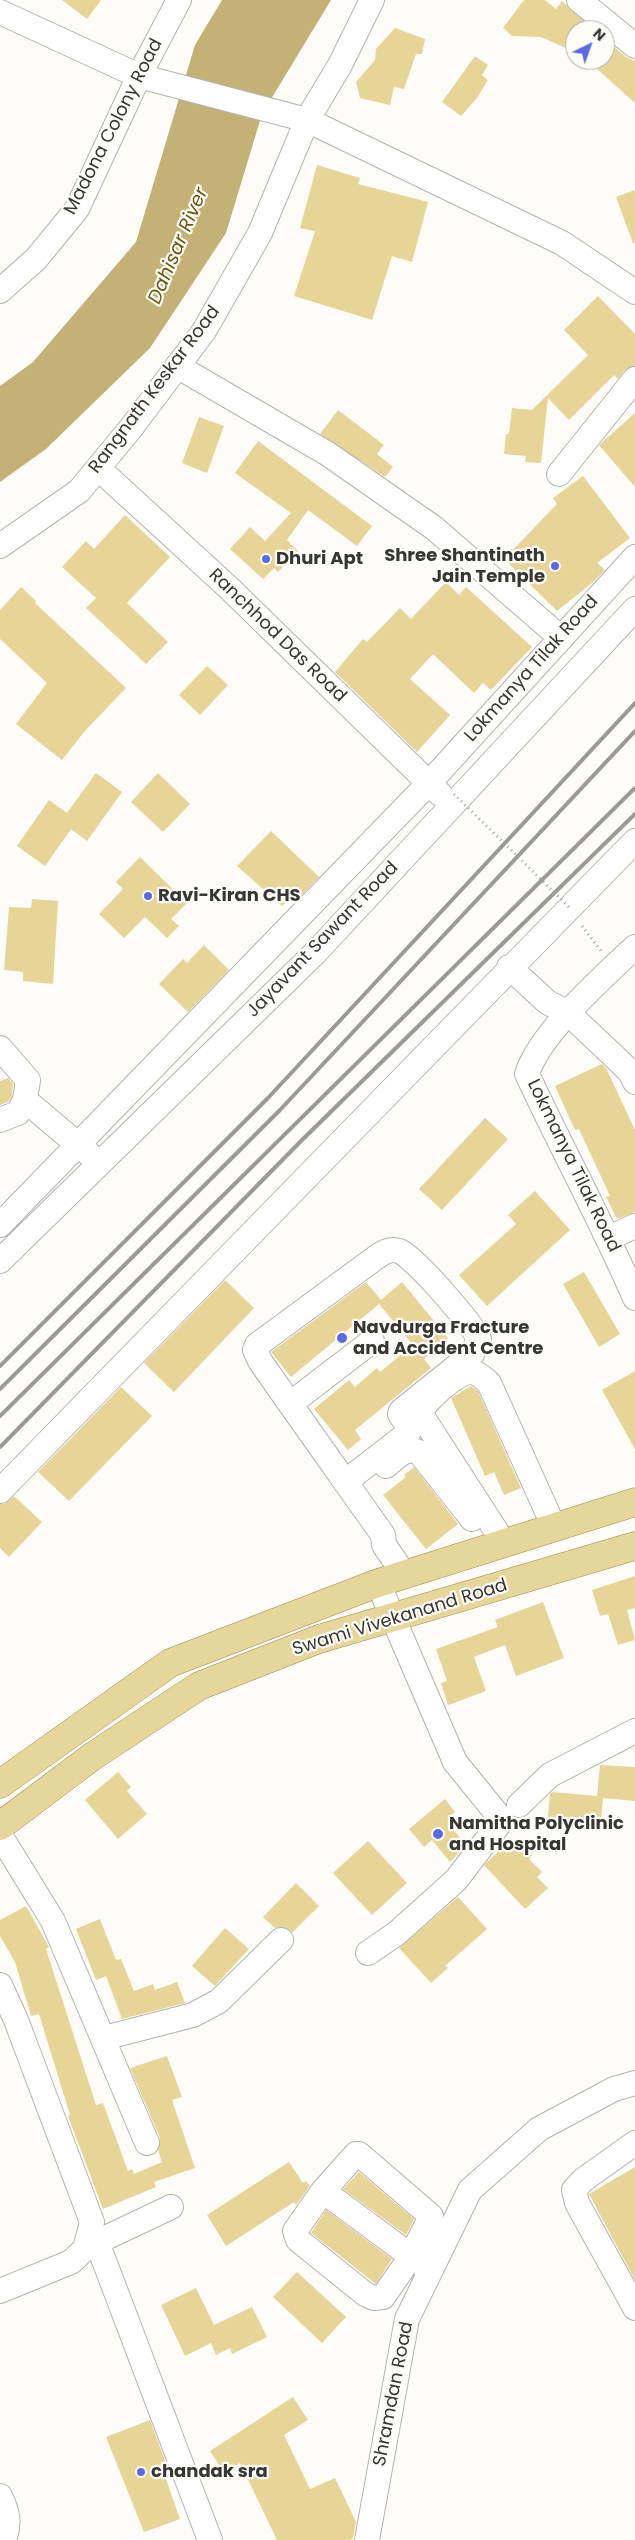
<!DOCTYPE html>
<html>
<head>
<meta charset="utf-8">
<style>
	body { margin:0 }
	#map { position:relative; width:635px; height:2540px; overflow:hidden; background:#fdfcf8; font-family:Poppins,sans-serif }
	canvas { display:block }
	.north { position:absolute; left:565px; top:20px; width:50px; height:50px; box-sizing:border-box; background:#fdfcf8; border:1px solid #adadaa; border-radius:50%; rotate:42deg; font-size:14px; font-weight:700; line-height:20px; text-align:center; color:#363634 }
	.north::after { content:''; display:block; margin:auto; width:18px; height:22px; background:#596be2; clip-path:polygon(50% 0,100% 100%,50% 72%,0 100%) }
</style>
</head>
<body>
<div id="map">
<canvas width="635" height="2540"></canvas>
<div class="north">N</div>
</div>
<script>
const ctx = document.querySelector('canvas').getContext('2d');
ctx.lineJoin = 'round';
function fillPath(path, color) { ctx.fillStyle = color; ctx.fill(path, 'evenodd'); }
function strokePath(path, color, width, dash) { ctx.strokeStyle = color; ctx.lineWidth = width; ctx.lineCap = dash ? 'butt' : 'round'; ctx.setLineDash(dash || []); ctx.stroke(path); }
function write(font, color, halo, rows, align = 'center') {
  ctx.font = font + ' Poppins,sans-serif'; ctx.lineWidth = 4.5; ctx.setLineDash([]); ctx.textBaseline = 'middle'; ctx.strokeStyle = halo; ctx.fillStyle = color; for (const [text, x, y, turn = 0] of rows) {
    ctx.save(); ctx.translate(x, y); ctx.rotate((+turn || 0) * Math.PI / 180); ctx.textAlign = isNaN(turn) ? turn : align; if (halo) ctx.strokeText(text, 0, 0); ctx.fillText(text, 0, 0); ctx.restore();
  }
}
fillPath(new Path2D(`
	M222,0h109l-69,114 -36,119 -76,115 -104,101 -46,33v-96l33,-24 103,-120 59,-197z`), '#c3b175');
fillPath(new Path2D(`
	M62,0h39l-14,19z
	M524,0h21l11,9 6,-8 32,29h-19v22l-34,-15 -29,-1 -9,-8z
	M395,28l30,11 -3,15h-6l-12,35 -10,-2 -4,18 -30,-7 -4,-16 19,-22 1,-11z
	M605,39l21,18 9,4v42l-48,-43h18z
	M475,56l13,9 -6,10 6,5 -11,18 -16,18 -19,-14z
	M317,165l43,13 -2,6 70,18 -16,60 -20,-6 -20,64 -78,-24 21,-65 -15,-3z
	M635,190v53h-2l-17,-46z
	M598,296l37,38v32l-10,4 -7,9 -4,-4 -45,45 -21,-22 -7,65 -16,-1 1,-6 -22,-2 2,-20h3l3,-26 20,2 56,-55 -24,-25z
	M338,410l46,35 -7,9 16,13 -8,10 -65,-43z
	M635,413v74l-36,-42z
	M199,417l25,9 -17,47 -25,-10z
	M258,441l114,85 -15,20 -49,-36 -21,30 11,11 -20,21 -4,-4 -11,11 -33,-30 20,-22 15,14 26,-28 -56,-40z
	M583,476l47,62 -33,25 8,7 -13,13 -35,28 -53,-52 53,-55 -4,-6z
	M125,515l45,42 -43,46 41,39 -22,22 -60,-56 10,-10 -34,-31 24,-26 8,8z
	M446,582l13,13 7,-8 66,60 -41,43 -8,-7 -9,10 -41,-39 -23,25 40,36 -33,37 -82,-80 28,-33 4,3 33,-34 11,11z
	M21,587l15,14 -1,2 91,85 -42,44 -22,28 -46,-36 31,-41 -47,-44v-29z
	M207,666l21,19 -28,30 -21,-20z
	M96,773l26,19 -35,49 -16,-12 -26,37 -28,-20 32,-46 18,13z
	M158,773l32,31 -27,28 -32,-30z
	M271,831l48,46 -21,22 -5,-4 -11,11 -45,-40z
	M140,857l47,46 -16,16 8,7 -12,12 -22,-21 -21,21 -25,-24 24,-25 -7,-7z
	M32,899l26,2 -5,83 -30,-3v-9l-19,-2 5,-63 22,1z
	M204,945l25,25 -41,42 -29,-28 24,-25 4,4z
	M602,1064l4,4 29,62v82l-18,7 -11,-22 4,-1 -31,-67 -4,1 -20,-44z
	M8,1078l5,6 -1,12 -4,6 -8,3v-24z
	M485,1118l23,21 -66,71 -23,-21z
	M535,1191l35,39 -83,76 -28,-31 57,-51 -8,-9z
	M584,1272l36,62 -21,13 -36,-63z
	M225,1280l29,28 -80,84 -30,-29z
	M366,1282l15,18 21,-18 46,56 -24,21 7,9 -76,62 6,9 -13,11 -34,-41 35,-29 6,7 22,-19 3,4 33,-27 -34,-41 -88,73 -20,-25z
	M635,1371v78l-33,-59z
	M471,1386l7,5 43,97 -17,7 -10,-23 -9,4 -34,-78z
	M121,1387l31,29 -83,85 -31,-29z
	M414,1467l44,57 -32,25 -43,-54 23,-18 -2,-2z
	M14,1496l28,26 -33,35 -9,-9v-44h4z
	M635,1576v32l-8,2 8,30 -17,5 -10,-31 -8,2 -8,-26z
	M543,1602l21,56 -48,18 -11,-31 -31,12 12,34 -38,14 -7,-22 6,-2 -11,-32 62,-22 -3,-7z
	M600,1765l35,2v34l-32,-3 -3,33 -53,-5 3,-32 2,-2 45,4z
	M118,1772l13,15 -4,4 20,23 -29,25 -33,-39z
	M445,1799l10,13 -6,5 7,8 -4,3 14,17 -16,17 -18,-22 -8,7 -15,-18z
	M517,1839l15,16 -3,4 13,13 -5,5 11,11 -23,21 -41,-44 23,-22 3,3z
	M368,1841l39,42 -35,32 -39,-42z
	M296,1883l23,23 -27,27 -8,-6 -9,1 -12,-11z
	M458,1897l29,32 -42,37 3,2 -17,15 -32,-35z
	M26,1906l23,41 -3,2 50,156 7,-2 25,68 4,-2 2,5 28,-12 -4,-12 2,-12 -30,-70 37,-12 15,41 -10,3 23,68 -41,14 2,5 -53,22 -35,-93 2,-1 -31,-101 -8,2 -16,-54 -15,-26v-16z
	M100,1919l16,41 5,-1 13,32 19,-7 2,6 22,-8 8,21 -63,16 -16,-43 -10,4 -20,-51z
	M225,1928l24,21 -34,37 -23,-20z
	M289,2162l14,21 3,-2 4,5 -14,19 -2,-3 -68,44 -19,-31z
	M635,2167v113l-46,-86z
	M359,2172l55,47 -8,16 -63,-46z
	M326,2210l66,49 -16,25 -65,-51z
	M297,2272l49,45 -24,26 -49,-46z
	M196,2288l18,37 38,-18 15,30 -35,17 -2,-6 -14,7 -5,-12 -26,13 -24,-51z
	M293,2397l15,23 -24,15 26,54 25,-11 21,44 -3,16 -3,2h-73l-37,-77 -16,10 -14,-22z
	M150,2420l16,43 -5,2 19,54 -36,13 -38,-95z`), '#e7d497');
const minor = new Path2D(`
	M579,0l56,46
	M0,12l139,64 168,44 255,123 73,49
	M0,291l36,-32 41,-50 62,-133 40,-76
	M177,366l151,88 106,74 127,110
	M98,468l131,120 211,206
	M559,474l76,-95
	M0,546l79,-55 52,-63 73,-97 56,-98 47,-113 33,-55 32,-65
	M635,947c-31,29 -96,87 -108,127 35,75 75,148 108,224
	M509,967l38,35 21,11 51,48 11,11 5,10
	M0,1048l28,32 -3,20 -7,13 -18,7
	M25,1100l64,54
	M0,1225l430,-443 205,-225
	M609,1238l26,-12
	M0,1261l315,-308 320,-344
	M290,1404l82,-63
	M386,1466c10,-8 19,-20 33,-14l53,67
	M345,1482l62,-48 3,-5 -10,-15 1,-3 71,-57 7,-15c-8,-16 -64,-82 -80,-88 -8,-3 -15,1 -21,5l-121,89 -2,5 5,11c41,59 82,116 123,174l1,10 20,29
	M0,1491l635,-650
	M504,1543l-84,-130c5,-12 39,-43 52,-41 7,1 12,7 17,11l65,144
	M519,1805l31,-30 85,-44
	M0,1835l53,86 94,222
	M368,1953l29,-20 59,-53 46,-60 -47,-58 -77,-179
	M0,1985l16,35 76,202 -7,27 -14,13 -71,29
	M104,2038l89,-23 26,-14 62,-61
	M635,2143l-52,37 -9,10 3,13 58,105
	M356,2154h3l72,62 -21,42 -27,39 -9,1 -9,-4 -67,-54 -3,-9 28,-40z
	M323,2191l100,74
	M171,2207l-74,35 113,298
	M0,2496c8,16 10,27 4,44
	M367,2540l40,-221 63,-129 69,-61 75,-40 21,-6`);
const major = new Path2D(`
	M0,1784l170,-121 208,-80 257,-81
	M0,1826l93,-70 106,-70 120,-47 316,-93`);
strokePath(minor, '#b4b3b0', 26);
strokePath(major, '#9f8c4a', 29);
strokePath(new Path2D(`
	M582,926l19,25`), '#a2a29f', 3, [1, 4]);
strokePath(minor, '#fff', 24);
strokePath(major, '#e7d69a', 28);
strokePath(new Path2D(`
	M0,1366l268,-268 367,-395
	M0,1389l280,-279 355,-379
	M0,1416l635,-628
	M0,1447l301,-306 334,-327`), '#9a9a97', 4);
strokePath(new Path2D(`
	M454,794l115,113`), '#a2a29f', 3, [1, 4]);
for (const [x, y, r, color] of [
	[266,559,5,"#596be2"],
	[555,566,5,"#596be2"],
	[148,896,5,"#596be2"],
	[342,1338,6,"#596be2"],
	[438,1834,6,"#596be2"],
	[141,2472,5,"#596be2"]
]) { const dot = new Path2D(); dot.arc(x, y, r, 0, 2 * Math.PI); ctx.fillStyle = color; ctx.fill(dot); strokePath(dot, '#fdfcf8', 2); }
write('18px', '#363634', '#fdfcf8', [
	["Madona Colony Road",114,127,-63],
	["Rangnath Keskar Road",155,390,-53],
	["Ranchhod Das Road",277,636,44],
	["Lokmanya Tilak Road",532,669,-48],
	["Jayavant Sawant Road",323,940,-46],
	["Lokmanya Tilak Road",573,1166,64],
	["Swami Vivekanand Road",400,1618,-17],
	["Shramdan Road",394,2394,-79]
]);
write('bold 18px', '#363634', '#fdfcf8', [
	["Shree Shantinath",545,556,"right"],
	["Jain Temple",545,577,"right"],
	["Dhuri Apt",276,559],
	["Ravi-Kiran CHS",158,896],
	["Navdurga Fracture",353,1328],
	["and Accident Centre",353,1349],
	["Namitha Polyclinic",449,1824],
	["and Hospital",449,1845],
	["chandak sra",151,2472]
], 'left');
write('italic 19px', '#69560c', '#fdfcf8', [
	["Dahisar River",179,246,-67]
]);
</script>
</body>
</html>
